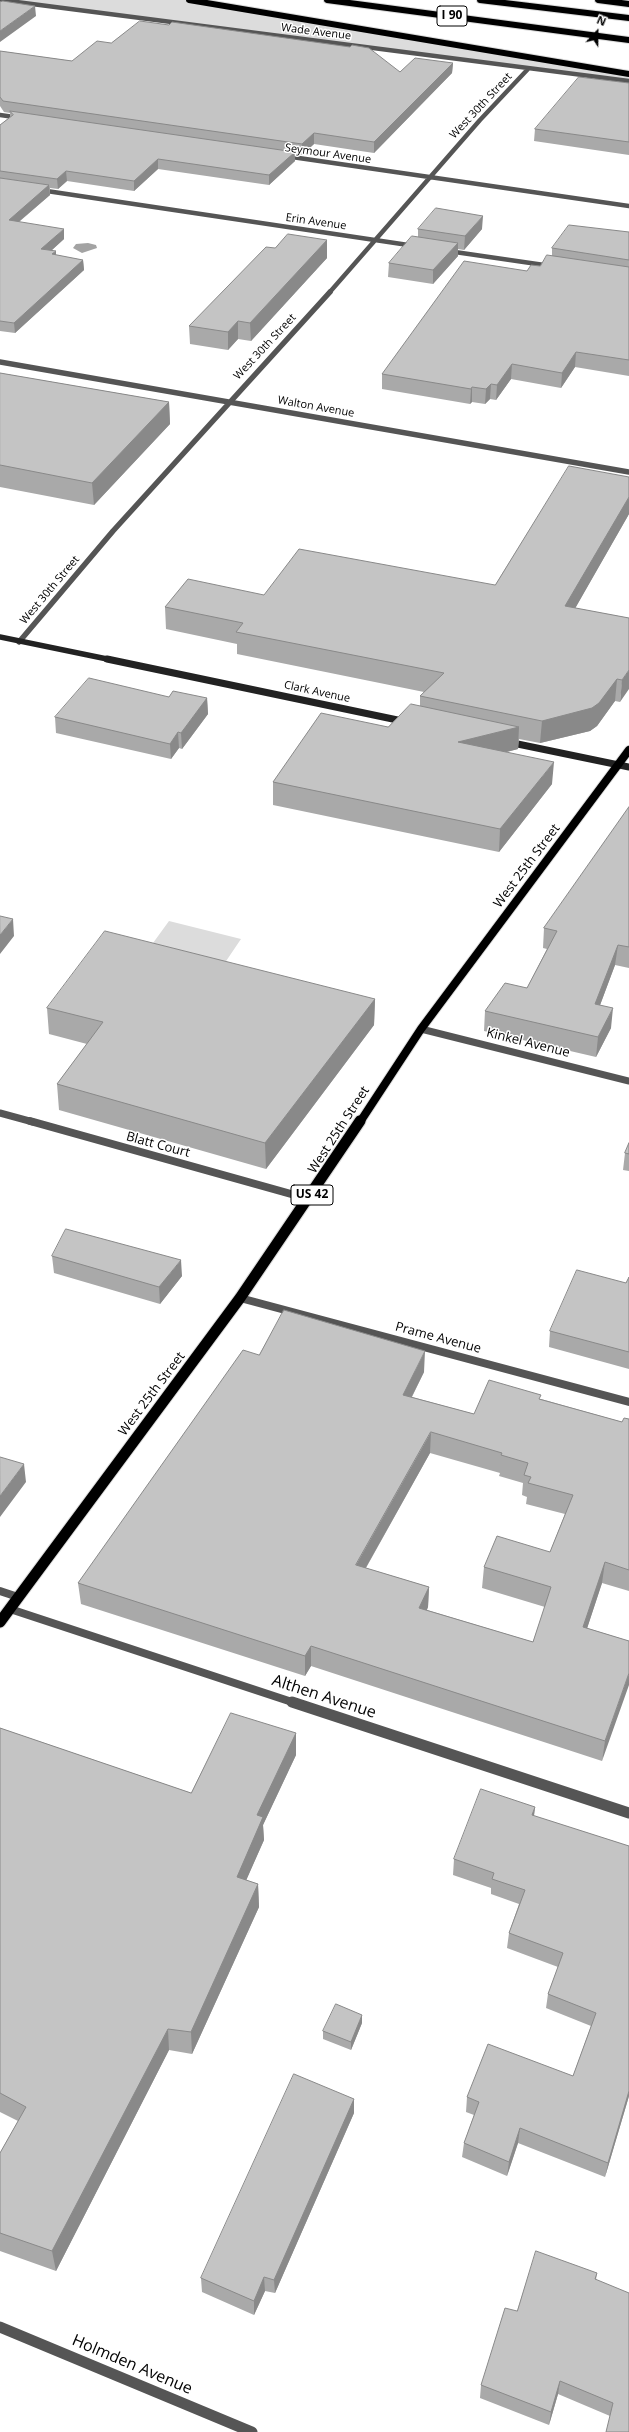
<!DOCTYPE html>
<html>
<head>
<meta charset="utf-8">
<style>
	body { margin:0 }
	#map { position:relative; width:629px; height:2432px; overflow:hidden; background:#fff; font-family:"Open Sans",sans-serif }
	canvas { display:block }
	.north { position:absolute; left:577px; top:12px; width:40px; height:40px; -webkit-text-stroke:3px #fff; paint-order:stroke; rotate:22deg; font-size:11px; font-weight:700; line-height:16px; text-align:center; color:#000 }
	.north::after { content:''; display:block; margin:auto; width:14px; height:18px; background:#000; clip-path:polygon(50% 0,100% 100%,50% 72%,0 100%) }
</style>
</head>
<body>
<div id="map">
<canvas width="629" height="2432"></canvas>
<div class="north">N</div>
</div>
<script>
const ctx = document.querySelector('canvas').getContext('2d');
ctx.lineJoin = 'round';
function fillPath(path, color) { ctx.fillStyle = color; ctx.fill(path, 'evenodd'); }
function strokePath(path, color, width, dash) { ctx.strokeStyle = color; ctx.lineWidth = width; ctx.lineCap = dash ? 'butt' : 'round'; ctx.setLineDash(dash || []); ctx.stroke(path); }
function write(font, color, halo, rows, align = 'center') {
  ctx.font = font + ' "Open Sans",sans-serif'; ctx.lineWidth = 3; ctx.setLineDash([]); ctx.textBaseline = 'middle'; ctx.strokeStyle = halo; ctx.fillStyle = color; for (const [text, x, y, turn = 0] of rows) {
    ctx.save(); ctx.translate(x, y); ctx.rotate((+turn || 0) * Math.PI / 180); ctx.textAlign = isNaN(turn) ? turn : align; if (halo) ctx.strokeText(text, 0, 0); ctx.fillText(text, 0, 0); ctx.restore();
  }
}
fillPath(new Path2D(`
	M1,0h188l440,74v7z
	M169,921l72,18 -23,34 -73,-19z`), '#dcdcdc');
fillPath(new Path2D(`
	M88,243l8,2 1,3 -15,5 -9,-5 3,-4z`), '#a3a3a3');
const primaryFar1 = new Path2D(`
	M360,1122l61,-93 208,-279`);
const primary = new Path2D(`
	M0,1622l240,-324 120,-177`);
const highway = new Path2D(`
	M189,0l440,74
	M327,0l302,40
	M480,0l149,18
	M598,0l31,4`);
strokePath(primaryFar1, '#dbdbdb', 10);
strokePath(primary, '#dbdbdb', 13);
strokePath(highway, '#dbdbdb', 8);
strokePath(new Path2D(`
	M1,0l628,81
	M0,115l21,3
	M285,156l344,50
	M40,190l375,56
	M448,251l103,15
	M329,293l151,-173 48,-51`), '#555', 4.5);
strokePath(new Path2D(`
	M0,362l629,110
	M19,642l94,-111 217,-239`), '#555', 5.5);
strokePath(new Path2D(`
	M421,1029l208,52
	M0,1113l33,9`), '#555', 7);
strokePath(new Path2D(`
	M30,1121l279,78
	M240,1298l389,104
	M0,1591l18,6
	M10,1609l285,94`), '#555', 8);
strokePath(new Path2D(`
	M292,1702l337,111
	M0,2327l252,105`), '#555', 11);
strokePath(new Path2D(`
	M0,637l112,23`), '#222', 5.5);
strokePath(new Path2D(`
	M107,659l300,63
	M508,742l121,25`), '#222', 7);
strokePath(primaryFar1, '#000', 8);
strokePath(primary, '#000', 11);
strokePath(highway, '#000', 6);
fillPath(new Path2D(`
	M111,43l289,29 53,-9 -1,10 -78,80 -60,-9 -12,11 -7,-1v7l-26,24 -111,-16 -24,22 -67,-10 -9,8 -8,-1v7l-31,27 45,17 -12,11 4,5 27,5 1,10 -69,63 -15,-2v-206l10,-8v-4l-6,-1 -4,-6v-55l72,10z
	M629,83v72l-95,-14 1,-12z
	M418,229h64l-18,21 -6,-1v7l-25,28 -45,-7 1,-14 29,-26z
	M629,232v144l-54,-9 -14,21 -50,-9 -15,21 -6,-1 -5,5 -13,-2 -2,2 -88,-15v-15l145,-103 13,-5 12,-10v-8z
	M327,240v18l-76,83 -13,-2 -10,11 -38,-6 -1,-18 86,-78z
	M0,373l169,29 1,22 -76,81 -94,-18z
	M629,477v37l-54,94 54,10 -9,84 -5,-1 -18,25 -7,5 -50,12 -21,-4 -1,10 -12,3 46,32 -53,68 -226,-47v-23l115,-55 32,-21v-10l4,-4 -187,-38v-10l-71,-15 -1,-22 99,-12 231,-10z
	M169,697l38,1 1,16 -26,35 -3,-1 -8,11 -115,-26 -1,-16z
	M629,807v161l-14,-3 -15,40 11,23 -15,29 -112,-26 1,-20 42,-23 20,-39 -4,-1 1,-20z
	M375,999l-1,26 -108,144 -207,-59 -2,-26 30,-40 -38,-10 -2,-26z
	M629,1143v28l-6,-1 2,-17z
	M52,1256l130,20 -22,28 -106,-31z
	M629,1277v92l-80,-22 1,-16 76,-48z
	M259,1355l165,17 -12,25 62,17 67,-15 81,23 7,-3v172l-27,-8 -15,45 42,13 -27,120 -291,-95 -6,10 -224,-72 -3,-21zM430,1453l70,20 -1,3 24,7 -1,12 5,2 -1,7 39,10 -15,38 -66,15 -2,21 63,19 -12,35 -106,-32 1,-3 1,-20 -63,-19z
	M0,1728l191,65 105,-60v22l-33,70 1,15 -18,40 12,4 1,23 -67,147 -23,-4 -113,221 -56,-20v-98l18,-32 -18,-9z
	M535,1807l-1,9 95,30v250l-24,81 -87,-34 -11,33 -45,-19 2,-14 10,-28 -8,-3 1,-15 106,-21 18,-50 -45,-18 2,-14 10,-27 -51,-19 2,-15 10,-29 -28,-10v-6l-38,-13 1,-16z
	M362,2023l-11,27 -28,-11v-8z
	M354,2099v14l-79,180 -10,-2 -11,24 -52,-23 -1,-14z
	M597,2273l-1,7 33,152 -19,-16 -52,-22 -9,31 -69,-27 1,-13 36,-74z`), '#a9a9a9');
fillPath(new Path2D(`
	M35,6l1,10 -36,26v-11z
	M453,63l-1,10 -78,80v-11z
	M314,133v11l-12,11v-11z
	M295,152v9l-26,24v-10z
	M158,159v10l-24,22v-10z
	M66,171l1,10 -9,8 -1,-10z
	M49,185l1,10 -41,35v-10z
	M483,216l-1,13 -18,21 1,-14z
	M64,229v10l-22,20 -1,-10z
	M327,240v18l-76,83 -1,-18z
	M458,243v13l-25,28v-14z
	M56,251v10l-4,-7z
	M83,260l1,10 -69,63 -1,-10z
	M238,321v18l-10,11v-18z
	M576,352l-1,15 -14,21 1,-15z
	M512,364l-1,15 -15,21 1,-15z
	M491,384l-1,15 -5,5 1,-15z
	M472,387v15l-2,2 1,-15z
	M169,402l1,22 -76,81 -2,-22z
	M629,497v17l-65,114 1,-22z
	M629,670v19l-9,13 2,-22z
	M617,679l-2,22 -18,25 -7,5 -50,12 2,-22z
	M207,698l1,16 -26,35 -1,-16z
	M519,727l-1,22 -61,16 1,-23z
	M178,732l1,16 -8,11 -1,-15z
	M554,762l-2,22 -53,68 1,-23z
	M13,919l1,17 -14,18v-19z
	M618,945l-3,20 -22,59 2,-20z
	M375,999l-1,26 -108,144 -1,-26z
	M613,1008l-2,20 -15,29 2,-20z
	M181,1260l1,16 -22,28 -1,-17z
	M425,1351l-1,21 -22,44 1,-21z
	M431,1432l-1,21 -74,132v-20z
	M24,1464l2,18 -26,35v-21z
	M605,1562l-3,21 -21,64 2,-20z
	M429,1587l-1,20 -10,21 1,-20z
	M311,1646v20l-6,10v-20z
	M629,1673v12l-27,76 3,-20z
	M296,1733v22l-33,70 1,15 -26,59 -1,-22 20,-62z
	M535,1807l-2,16 -1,-8z
	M258,1884l1,23 -67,147 -1,-22z
	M362,2015v8l-11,27v-8z
	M168,2029l1,21 -113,221 -4,-20z
	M629,2091v5l-24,81 3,-14z
	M354,2099v14l-79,180 -1,-13z
	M520,2128l-2,15 -11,33 2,-14z
	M264,2277l1,14 -11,24v-14z
	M560,2381l-2,13 -9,31 2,-13z`), '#898989');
const building = new Path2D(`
	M3,1l32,5 -35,25v-29z
	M140,21l29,4 3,-3 178,25 2,-2 17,3 31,24 15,-14 38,5 -79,79 -60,-9 -12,11 -299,-43 -3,-4v-46l72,10 25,-20 14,2z
	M579,77l50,6v59l-94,-13z
	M10,111l285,41 -26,23 -111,-16 -24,22 -68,-10 -9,8 -57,-8v-46l13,-10z
	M0,178l49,7 -40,35 55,9 -23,20 15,2 -4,3 31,6 -69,63 -14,-2z
	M436,208l47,8 -18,20 -47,-7z
	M569,225l60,7v28l-77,-12z
	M288,234l39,6 -77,83 -12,-2 -10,11 -39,-6 77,-79 9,1z
	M412,236l46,7 -25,27 -44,-7z
	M547,255l82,12v93l-53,-8 -14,21 -50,-9 -15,21 -6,-1 -5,5 -14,-2 -1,2 -89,-15 82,-113 63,10 4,-6 9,1z
	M0,373l169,29 -77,81 -92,-18z
	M569,466l60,11v20l-64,109 64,12v52l-7,10 -5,-1 -18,24 -7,5 -50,13 -122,-25 24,-23 -208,-41 7,-9 -78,-16 23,-28 76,16 35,-46 196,36z
	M89,678l80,19 4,-6 34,7 -26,35 -3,-1 -8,12 -115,-27z
	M411,704l108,23 -61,15 96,20 -54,67 -227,-47 48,-69 67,14z
	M629,807v140l-11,-2 -23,59 18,4 -15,29 -113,-26 20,-28 22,5 30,-57 -13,-3z
	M0,916l13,3 -13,16z
	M105,931l270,68 -110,144 -208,-59 46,-62 -56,-14z
	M629,1143v11l-4,-1z
	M66,1229l115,31 -22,27 -107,-31z
	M577,1270l49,13 3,-6v75l-79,-21z
	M284,1310l141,41 -22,44 71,19 15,-34 52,15 -2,4 83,23 2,-4 5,1v151l-24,-8 -22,65 46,14v32l-24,68 -294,-95 -6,10 -227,-73 165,-233 16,5zM431,1432l71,21 -1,2 27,8 -4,12 7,2 -3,6 45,12 -23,57 -53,-16 -13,31 67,20 -18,55 -114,-34 10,-21 -73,-22z
	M0,1457l24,7 -24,32z
	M231,1713l65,20 -39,82 6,2 -26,60 21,7 -67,148 -23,-3 -116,222 -52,-18v-80l26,-46 -26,-14v-365l191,65z
	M481,1789l54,18 -3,8 97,31v245l-21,72 -88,-35 -11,34 -45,-19 15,-41 -12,-5 21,-53 85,32 23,-63 -48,-19 15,-41 -54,-20 16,-43 -33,-11 2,-6 -40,-14z
	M336,2004l26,11 -11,27 -28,-11z
	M294,2074l60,25 -80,181 -10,-3 -10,24 -53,-23z
	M536,2251l61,22 -2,6 34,14v139h-23l7,-29 -53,-22 -9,31 -70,-27 24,-77 12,3z`);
fillPath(building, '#c4c4c4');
strokePath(building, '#898989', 1);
write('11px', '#000', '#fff', [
	["Wade Avenue",316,32,7],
	["West 30th Street",481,106,-47],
	["Seymour Avenue",328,154,8],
	["Erin Avenue",316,222,8],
	["West 30th Street",265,347,-47],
	["Walton Avenue",316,407,10],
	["West 30th Street",50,590,-50],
	["Clark Avenue",317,692,12]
]);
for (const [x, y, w] of [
	[452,16,30],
	[312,1195,42]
]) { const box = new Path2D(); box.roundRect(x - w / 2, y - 10, w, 20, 3); ctx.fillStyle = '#fff'; ctx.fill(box); strokePath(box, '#000', 1); }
write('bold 12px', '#000', null, [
	["I 90",452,16],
	["US 42",312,1195]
]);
write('13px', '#000', '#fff', [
	["West 25th Street",527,866,-53],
	["Kinkel Avenue",528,1043,14],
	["West 25th Street",339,1130,-57],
	["Blatt Court",158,1145,15],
	["Prame Avenue",438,1338,15],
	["West 25th Street",152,1394,-53]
]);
write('16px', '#000', '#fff', [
	["Althen Avenue",324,1697,18],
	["Holmden Avenue",132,2365,23]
]);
</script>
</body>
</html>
